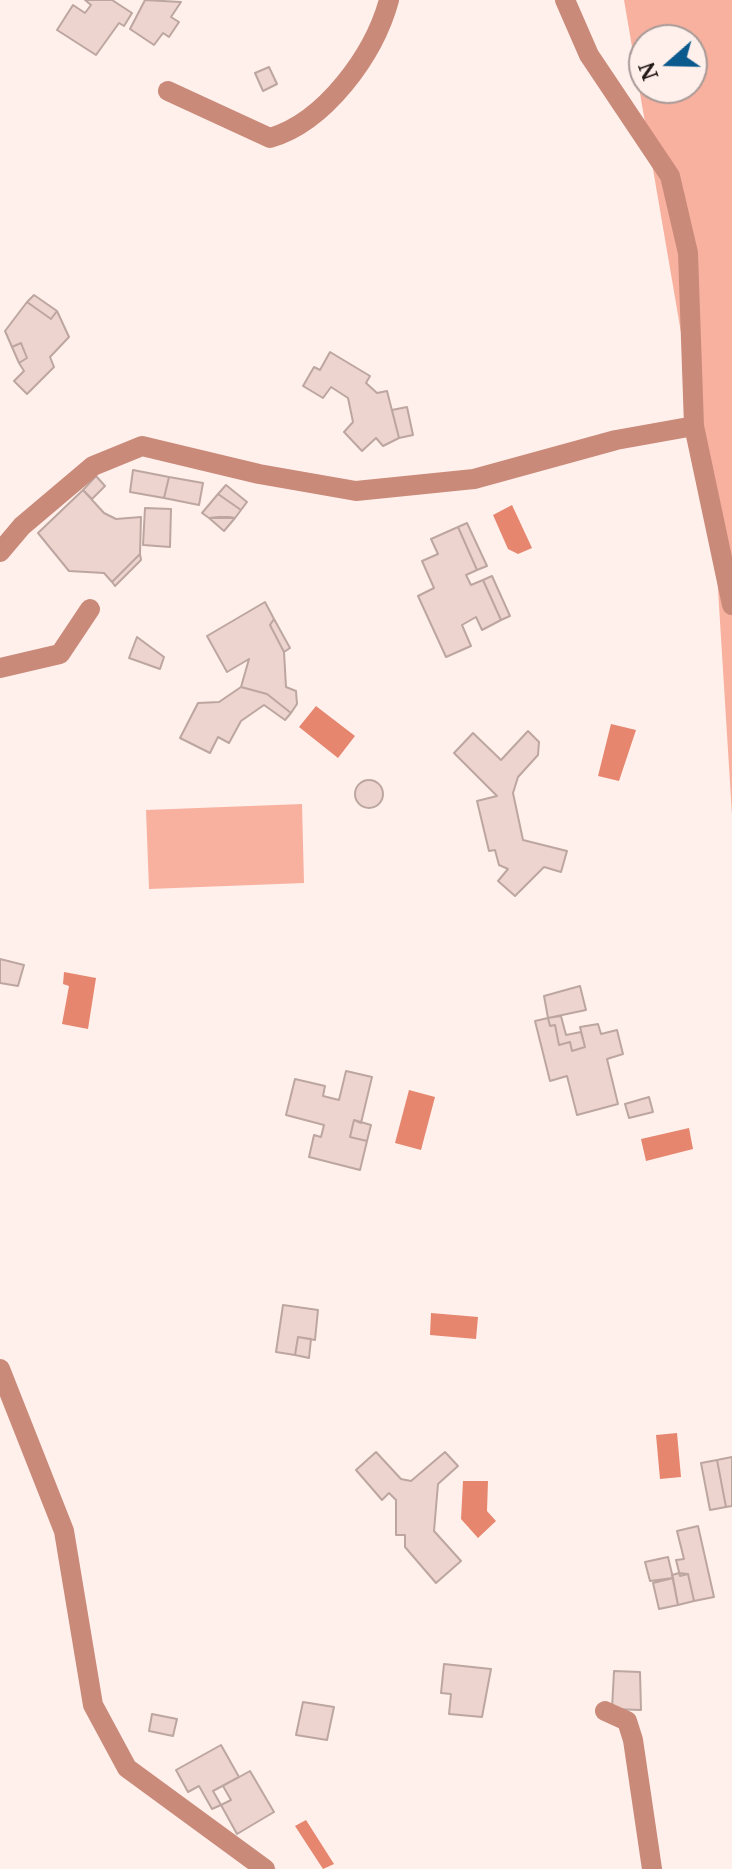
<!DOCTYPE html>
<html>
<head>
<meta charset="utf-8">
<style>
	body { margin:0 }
	#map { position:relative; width:732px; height:1869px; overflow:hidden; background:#fff0ec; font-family:"Noto Serif",serif }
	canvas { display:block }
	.north { position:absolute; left:628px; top:24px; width:80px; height:80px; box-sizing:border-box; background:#fff0ec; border:2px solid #a79a97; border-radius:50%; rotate:250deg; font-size:22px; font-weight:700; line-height:32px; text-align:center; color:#221917 }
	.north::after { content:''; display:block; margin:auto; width:28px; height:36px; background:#0b5a8d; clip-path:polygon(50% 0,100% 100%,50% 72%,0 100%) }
</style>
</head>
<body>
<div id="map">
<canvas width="732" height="1869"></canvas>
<div class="north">N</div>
</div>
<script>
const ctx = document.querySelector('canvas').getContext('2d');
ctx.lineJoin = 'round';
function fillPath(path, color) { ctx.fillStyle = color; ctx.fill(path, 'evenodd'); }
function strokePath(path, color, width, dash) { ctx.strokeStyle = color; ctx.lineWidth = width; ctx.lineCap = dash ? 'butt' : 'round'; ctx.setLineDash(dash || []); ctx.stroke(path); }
fillPath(new Path2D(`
	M624,0h108v815l-18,-290zM644,40h48v48h-48z
	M302,804l2,79 -155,6 -3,-79z`), '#f8b19f');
fillPath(new Path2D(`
	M512,505l20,43 -14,6 -10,-5 -15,-34z
	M316,706l39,30 -17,22 -39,-31z
	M611,724l25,6 -17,51 -21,-5z
	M64,972l32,6 -8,51 -26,-5 7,-38 -6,-2z
	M409,1090l26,7 -14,53 -26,-7z
	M689,1128l4,21 -47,12 -5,-22z
	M431,1313l47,4 -2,22 -46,-4z
	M677,1433l4,44 -21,2 -4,-44z
	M463,1481h25l-1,30 9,10 -18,17 -17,-19z
	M306,1820l28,44 -11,5 -28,-43z`), '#e6866e');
const building = new Path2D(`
	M112,0l20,13 -8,13 -5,-3 -23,32 -39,-25 16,-25 12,8 6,-8 -6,-5z
	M145,0l36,2 -10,15 8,5 -10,15 -6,-4 -9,12 -24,-16z
	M269,67l8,17 -14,7 -8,-18z
	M34,295l23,16 -6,8 -24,-17z
	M27,302l24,17 6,-8 12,26 -19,20 4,10 -27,27 -13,-13 10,-10 -5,-8 8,-5 -6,-15 -9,4 -7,-16z
	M21,343l6,15 -8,5 -7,-16z
	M330,352l40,24 -4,7 11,10 10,-2 12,47 -16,8 -7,-8 -14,13 -18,-19 9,-10 -5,-24 -17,-11 -8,11 -20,-12 11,-19 6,3z
	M407,407l6,28 -14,3 -7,-28z
	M133,470l36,7 -5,21 -34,-6z
	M96,476l9,10 -13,13 -9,-9z
	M169,477l34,6 -4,22 -35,-7z
	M226,485l21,17 -6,8 -23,-16z
	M83,490l21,23 12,6 25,-2 -1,37 -28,28 -8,-9 -35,-2 -31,-38z
	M218,494l23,16 -6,8h-26l-7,-5z
	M145,508l26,1 -1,38 -27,-2z
	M219,517h10l6,1 -11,13 -15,-13z
	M467,523l20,43 -10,4 -19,-43z
	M458,527l19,43 -11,5 5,10 12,-5 18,40 -19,10 -6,-13 -14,8 9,21 -25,11 -28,-61 16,-8 -12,-27 16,-7 -7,-15z
	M140,554l1,6 -26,26 -3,-4z
	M492,576l18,40 -9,4 -18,-40z
	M265,602l9,17 -4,6 14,27 2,35 10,4 1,13 -6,9 -24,-19 -26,-7 8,-28 -22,13 -20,-36z
	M274,619l16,29 -6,4 -14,-27z
	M137,637l27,20 -4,12 -31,-11z
	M241,687l26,7 24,19 -6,7 -21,-15 -23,16 -12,22 -11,-6 -8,16 -30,-15 18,-35 21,-1z
	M528,731l11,11 -1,13 -20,22 -5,16 10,47 44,11 -6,21 -17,-5 -29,29 -17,-15 10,-12 -9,-4 -4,-15 -6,1 -12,-50 20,-5 -43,-43 19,-20 28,27z
	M355 794a14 14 0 1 1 28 0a14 14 0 1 1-28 0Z
	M0,959l24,6 -6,21 -18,-3z
	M580,986l6,24 -38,8 -4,-22z
	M561,1016l5,19 15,-3 4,15 -13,4 -2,-9 -11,3 -4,-20 -5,1 -2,-8z
	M548,1018l2,8 5,-1 4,20 11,-3 2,9 13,-4 -5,-20 18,-3 3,10 16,-4 6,24 -16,5 11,45 -41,11 -10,-39 -17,5 -15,-60z
	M346,1071l26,6 -11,46 -7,-3 -4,17 17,4 -7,29 -51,-13 5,-22 7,2 3,-12 -38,-10 9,-36 30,7 -2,10 16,4z
	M649,1097l4,15 -24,6 -4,-14z
	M354,1120l17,5 -4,16 -17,-4z
	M283,1305l35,5 -3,30 -17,-3 -3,18 -19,-3z
	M298,1337l13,2 -2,19 -14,-3z
	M376,1452l25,27 10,2 34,-29 13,14 -20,18 -4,47 27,30 -25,22 -31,-36v-12h-9v-35l-7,-7 -7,7 -26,-30z
	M732,1457v49l-6,1 -9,-47z
	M717,1460l9,47 -16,3 -9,-47z
	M698,1526l16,71 -20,4 -6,-27 -8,2 -4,-16 8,-1 -7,-28z
	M668,1557l5,21 -23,3 -5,-19z
	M679,1573l9,1 6,27 -16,4 -6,-30z
	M673,1578l5,27 -19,4 -6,-26z
	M444,1664l47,5 -9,48 -33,-3 2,-20 -10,-1z
	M614,1671l26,1 1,38 -29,-1z
	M303,1702l31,5 -7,33 -31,-5z
	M152,1714l25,5 -4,17 -24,-5z
	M221,1745l18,32 -26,14 8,14 -9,4 -13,-23 -11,6 -12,-22z
	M250,1771l24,41 -37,22 -16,-29 10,-5 -8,-14z`);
fillPath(building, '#edd4ce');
strokePath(building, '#bda6a0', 2);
strokePath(new Path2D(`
	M565,0l24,55 81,121 18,77 6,173 38,179
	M168,91l102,47c55,-16 104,-83 119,-138
	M0,552l22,-26 71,-60 49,-20 117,28 97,17 118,-12 142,-39 78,-14
	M0,668l60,-14 30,-45
	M0,1369l64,162 29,174 34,63 138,101
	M605,1711l22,10 6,19 19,129`), '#ca8a7a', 20);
</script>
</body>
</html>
